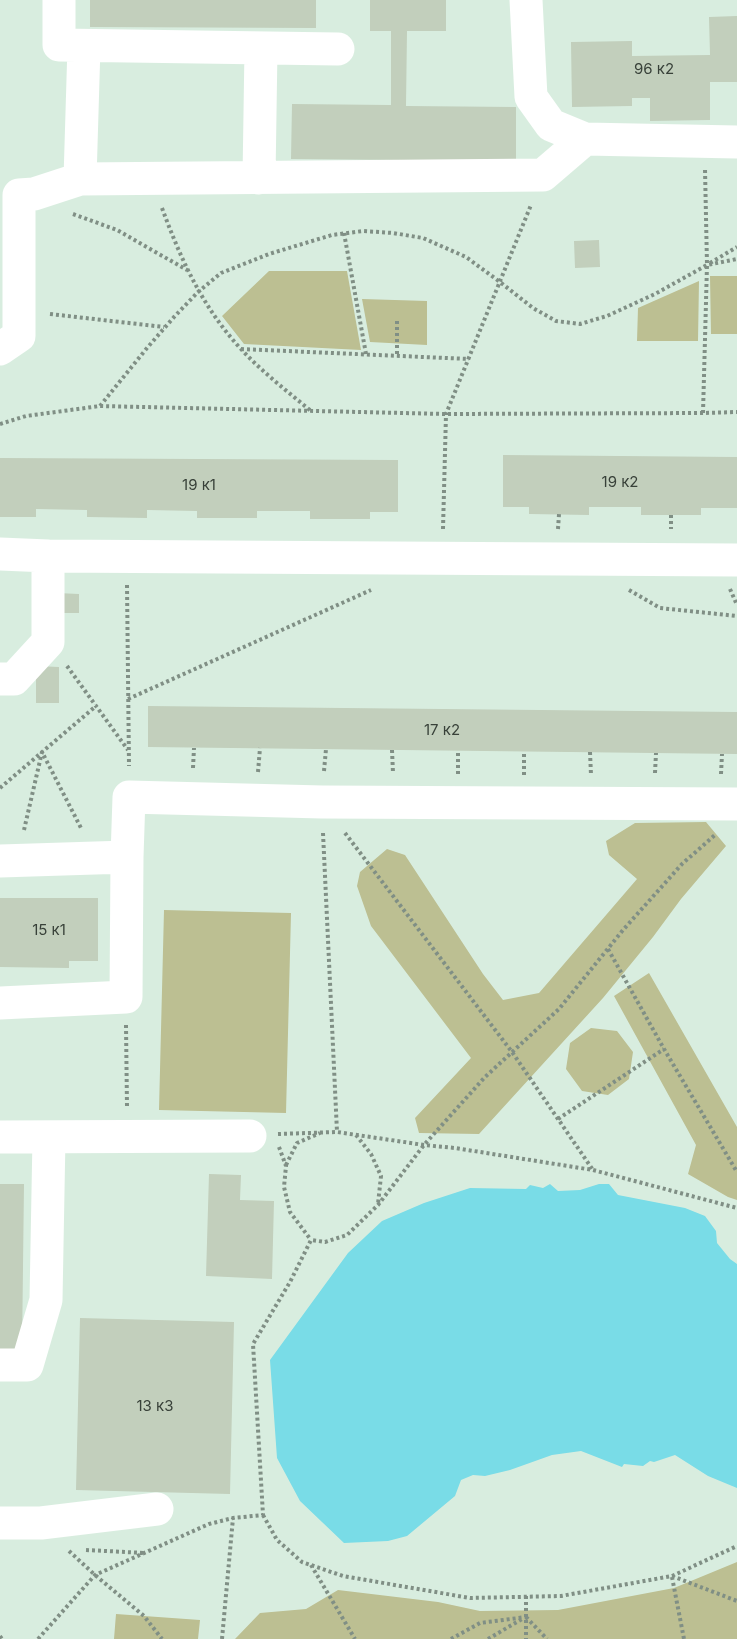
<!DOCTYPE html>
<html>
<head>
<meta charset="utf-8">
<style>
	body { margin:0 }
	canvas { display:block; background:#d8eddf }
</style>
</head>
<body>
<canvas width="737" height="1639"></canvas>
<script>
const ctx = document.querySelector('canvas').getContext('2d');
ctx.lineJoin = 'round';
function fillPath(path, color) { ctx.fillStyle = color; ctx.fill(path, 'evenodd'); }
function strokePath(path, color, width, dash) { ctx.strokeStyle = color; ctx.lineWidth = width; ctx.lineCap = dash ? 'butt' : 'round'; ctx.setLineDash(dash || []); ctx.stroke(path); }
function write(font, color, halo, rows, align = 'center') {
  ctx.font = font + ' Inter,sans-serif'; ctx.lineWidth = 4.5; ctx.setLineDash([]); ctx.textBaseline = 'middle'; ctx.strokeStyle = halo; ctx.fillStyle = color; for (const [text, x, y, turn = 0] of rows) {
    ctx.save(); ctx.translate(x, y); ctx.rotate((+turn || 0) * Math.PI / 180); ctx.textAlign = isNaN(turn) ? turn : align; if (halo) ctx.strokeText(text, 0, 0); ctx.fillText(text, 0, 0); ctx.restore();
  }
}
fillPath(new Path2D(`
	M269,271h78l14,79 -117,-6 -22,-28z
	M710,276h27v58h-26z
	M699,281l-1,60h-61l1,-33z
	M362,299l65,2v44l-57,-3z
	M706,822l20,24 -45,53 -28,38 -50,61 -124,136 -60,-1 -4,-15 56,-60 -100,-132 -14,-40 3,-14 27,-23 18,6 78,119 20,26 36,-7 98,-114 -28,-24 -3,-14 29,-18z
	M164,910l127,3 -5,200 -127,-3z
	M649,973l88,154v73l-9,-3 -40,-23 8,-29 -82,-149z
	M591,1028l26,3 16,21 -4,27 -21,16 -26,-4 -16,-22 4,-26z
	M737,1562v77h-502l25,-26 46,-4 32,-19 100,12 42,9 78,-1 116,-22z
	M116,1614l84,6 -2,19h-84z`), '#bcbf92');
fillPath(new Path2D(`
	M550,1184l8,7 22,-1 19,-6h10l9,11 67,13 20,8 11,15 1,12 13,16 7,5v224l-29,-12 -33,-21 -21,7 -4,-1 -7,5 -19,-2 -2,3 -41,-16 -29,4 -42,15 -25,6 -12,-1 -12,5 -6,16 -48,40 -19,5 -44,2 -44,-42 -23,-43 -7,-98 78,-107 34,-32 42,-18 46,-15 56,1 4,-4 13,3z`), '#79dce7');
fillPath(new Path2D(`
	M90,0h226v28l-226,-1z
	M370,0h76v31h-39l-1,75 110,1v54l-225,-2 1,-55 99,1v-74h-21z
	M737,16v66h-27v38l-60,1v-23h-18v8l-60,1 -1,-65 61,-1v15l78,-1 -1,-38z
	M599,240l1,27 -25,1 -1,-27z
	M503,455l234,2v51h-36v7h-60v-8h-52v8l-60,-1v-7h-26z
	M0,458l398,2v52h-28v7h-60v-8h-53v7h-60v-7l-50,-1v8l-60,-1v-7l-51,-1v8h-36z
	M57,593l22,1v19h-22z
	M36,666l23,1v36h-23z
	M148,706l589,6v42l-589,-7z
	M0,898h98v63h-29v7l-69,-1z
	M209,1174l32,1 -1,25 34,1 -2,78 -66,-3z
	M0,1184h24l-2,165h-22z
	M80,1318l154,4 -4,172 -154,-4z`), '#c2cfbc');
strokePath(new Path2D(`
	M162,208c19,52 41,100 79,141 21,23 46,42 70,62
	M73,214l44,16 70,40
	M344,233l22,121
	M710,263l27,-16
	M50,314l114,13
	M397,321v35
	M241,349l228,10
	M100,406l47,-58 27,-31 24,-25 23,-19 48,-19 63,-19 31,-4 30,2 30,5 43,19 34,25 33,26 23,13 24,3 27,-8 48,-22 52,-29 30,-6
	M703,413l4,-148 -2,-96
	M0,424l26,-8 74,-10 346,8 257,-1 34,-1
	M671,515v14
	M443,529l3,-115 85,-209
	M558,529l1,-15
	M127,585l2,181
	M730,589l7,16
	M629,590l31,18 77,8
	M67,666l61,84
	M128,699l243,-109
	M392,750l1,23
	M590,752l1,23
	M193,768l1,-20
	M324,771l2,-22
	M258,772l2,-24
	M655,773l1,-20
	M458,774v-23
	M721,774l1,-20
	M524,775v-24
	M0,788l96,-82
	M24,830l18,-78 39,76
	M323,833l14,299
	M345,833l167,219 81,118
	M608,949l56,100 73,123
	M126,1025l1,82
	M558,1119l106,-70
	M278,1134l59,-2 87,13 31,3 138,22 144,38
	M356,1135l15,19 10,22 -3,28
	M279,1147l7,19 -2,21 6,25 21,28
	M286,1165l11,-22 23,-10
	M263,1515l14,25 25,22 41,14 127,22 91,-2 111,-20 65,-30
	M86,1550l59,3
	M69,1551l26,24 49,41 18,23
	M311,1565l44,74
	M672,1576l65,25
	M672,1577l12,62
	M526,1596v43
	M526,1617l21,22
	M0,1636l2,3
	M38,1639l57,-64 114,-51 24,-6 30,-3 -10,-171 37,-62 21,-42 14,2 22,-7 31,-30 46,-60 61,-68 74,-68 64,-79 59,-66 33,-29
	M222,1639l11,-121
	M451,1639l29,-16 46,-6
	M488,1639l34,-20`), '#808f85', 4, [3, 3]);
strokePath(new Path2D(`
	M59,0v45l279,4
	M526,0l5,97 20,28 34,14 152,3
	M259,178l2,-130
	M80,179l4,-133
	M0,349l19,-13v-141l15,-1 46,-15 463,-4 42,-36
	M0,554l48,2
	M0,679h14l34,-37v-86l689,4
	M0,861l127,-4
	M0,1003l126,-6 1,-140 2,-60 193,5 415,2
	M0,1137l250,-1
	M0,1365h27l19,-65 3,-163
	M0,1523h41l116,-14`), '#fff', 33);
write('15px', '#384139', null, [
	["96 к2",654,69],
	["19 к2",620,482],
	["19 к1",199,485],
	["17 к2",442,730],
	["15 к1",49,930],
	["13 к3",155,1406]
]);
</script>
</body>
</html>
